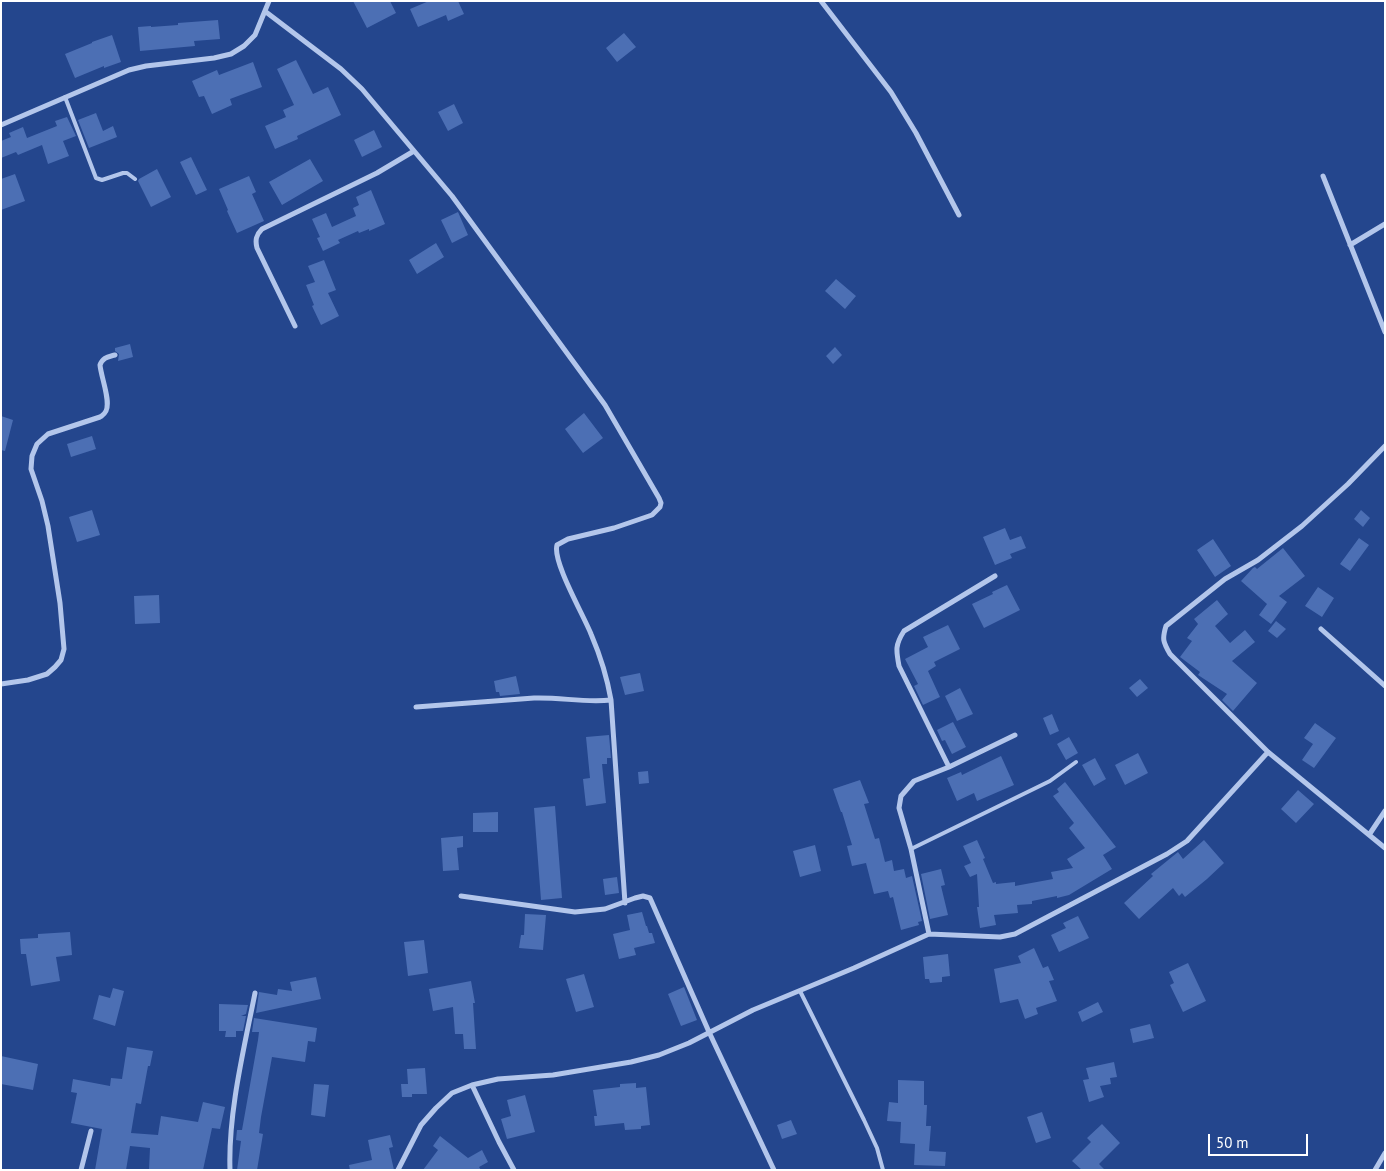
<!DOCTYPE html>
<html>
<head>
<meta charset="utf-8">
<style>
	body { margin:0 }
	#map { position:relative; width:1386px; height:1171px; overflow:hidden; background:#24468d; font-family:"PT Sans",sans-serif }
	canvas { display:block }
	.frame { position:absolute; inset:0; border:2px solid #fff; pointer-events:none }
	.scale { position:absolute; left:1208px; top:1134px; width:100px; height:22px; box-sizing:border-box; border:2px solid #fff; border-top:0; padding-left:6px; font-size:15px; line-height:18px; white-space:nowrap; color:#fff; -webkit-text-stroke:4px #24468d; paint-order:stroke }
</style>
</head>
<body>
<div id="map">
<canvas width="1386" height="1171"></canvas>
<div class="frame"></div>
<div class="scale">50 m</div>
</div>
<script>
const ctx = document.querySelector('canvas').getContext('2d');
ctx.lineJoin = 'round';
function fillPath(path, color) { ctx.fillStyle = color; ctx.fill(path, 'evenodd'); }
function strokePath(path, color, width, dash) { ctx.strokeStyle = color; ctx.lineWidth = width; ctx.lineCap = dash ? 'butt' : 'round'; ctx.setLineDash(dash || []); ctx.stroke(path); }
fillPath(new Path2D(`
	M353,1h37l6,12 -29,15z
	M429,1h29l6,13 -16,7 -2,-6 -28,12 -8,-18z
	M218,20l2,19 -26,2 1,5 -55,5 -2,-24 13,-1v1l27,-2v-2z
	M624,33l12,14 -19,15 -11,-14z
	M112,35l9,27 -17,6v-2l-29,12 -10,-24 27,-11v-1z
	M296,60l17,34 15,-7 13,28 -44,21 1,3 -23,10 -10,-23 21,-9 -3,-7 11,-5 -17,-36z
	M253,62l9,25 -32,12 2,6 -20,9 -8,-18 -5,1 -7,-16 25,-11 2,5z
	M454,104l9,19 -15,8 -10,-19z
	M96,113l7,18 10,-5 4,11 -28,11 -11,-28z
	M67,117l9,19 -13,5 6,15 -21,8 -6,-19 -24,10 -2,-3 -15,6v-17l10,-4 -2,-4 14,-6 4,11 30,-12 -2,-5z
	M374,130l8,17 -20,10 -8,-17z
	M191,157l16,33 -11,5 -16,-33z
	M310,159l13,22 -41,24 -13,-23z
	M157,169l14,28 -20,10 -13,-26 1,-2z
	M15,174l10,27 -24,9v-31z
	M249,176l7,16 -4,2 12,27 -27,12 -10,-22 1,-1 -9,-21z
	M371,190l14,34 -16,7v-2l-10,4 -1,-2 -20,9 2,3 -17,8 -6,-13 3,-1 -8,-18 14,-6 6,14 24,-11 -3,-8 6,-3 -3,-8z
	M458,212l10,23 -16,8 -11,-23z
	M436,243l8,14 -27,17 -8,-14z
	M324,260l12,30 -8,3 11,23 -18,9 -9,-19 2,-1 -8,-20 9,-3 -7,-16z
	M836,279l20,17 -11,13 -20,-18z
	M130,344l3,13 -15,4 1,-7 -4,-3v-3z
	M835,347l7,8 -9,9 -7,-8z
	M584,413l19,25 -20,15 -18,-24z
	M1,416l12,4 -8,31 -4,-1z
	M92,436l4,13 -25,8 -4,-13z
	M92,510l8,25 -23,7 -8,-25z
	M1361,510l9,8 -7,9 -9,-8z
	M1005,528l5,12 11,-4 5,12 -16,6 2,4 -17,7 -12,-28z
	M1359,538l10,7 -19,26 -10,-7z
	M1213,539l18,27 -16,11 -18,-27z
	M1283,548l22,28 -26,20 8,6 -16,22 -12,-9 8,-11 -26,-23 12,-13 2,-1 2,2z
	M1007,585l13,25 -36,18 -12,-24 21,-10 -1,-2z
	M1318,587l16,11 -12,19 -17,-11z
	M159,595l1,28 -25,1 -1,-28z
	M1217,600l11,14 -13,12 15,17 15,-13 10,12 -23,19 25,22 -24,28 -11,-11 5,-6 -29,-19 2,-3 -20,-15 12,-16 -5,-3 11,-14 -4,-5z
	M1276,621l10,8 -9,9 -9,-7z
	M948,625l12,24 -26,13 2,4 -8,5 12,26 -17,8 -9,-19 4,-2 -13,-25 23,-12 -5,-10z
	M640,673l4,18 -19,4 -5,-18z
	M516,676l4,18 -20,2 -1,-4h-3l-2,-11z
	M1140,679l8,9 -11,9 -8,-9z
	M960,688l13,26 -16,7 -12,-25z
	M1052,714l7,17 -9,4 -7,-17z
	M953,722l13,25 -14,7 -7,-14 -3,1 -5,-11z
	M1315,723l21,15 -22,30 -12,-8 11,-16 -9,-6z
	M609,735l2,23h-4v6h-5l4,39 -20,3 -3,-27 7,-1 -4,-41z
	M1069,737l9,16 -12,7 -9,-16z
	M1138,753l10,20 -23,12 -10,-20z
	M1001,756l13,29 -37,16 -3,-8 -17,8 -10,-23 14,-6 1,3z
	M1095,758l11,21 -12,7 -12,-21z
	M648,771l1,12 -10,1 -1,-12z
	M860,780l9,23 -5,1 11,35 4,-1 6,24 7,-2 2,11 10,-2 2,9 6,-2 10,45 -4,1 1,3 -18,5 -8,-33 -3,1 -2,-7 -14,3 -8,-31 -14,3 -5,-20 5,-1 -10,-33h-1l-8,-23z
	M1065,782l51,65 -13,8 9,14 -43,26 -12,3v-2l-25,5v3l-15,1 1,8 -24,2 2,10 -16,3 -3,-21h2l-2,-33 -7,3 -6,-11 7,-3 -8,-17 14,-6 8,18 -2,1 10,24 3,-1v2l19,-2v4l38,-7 -2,-7 22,-4 -6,-9 18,-11 -16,-20 5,-5 -21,-27 6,-4 -2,-3z
	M1298,790l16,14 -18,19 -15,-14z
	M555,806l7,92 -21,2 -7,-92z
	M498,812v20h-25v-19z
	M463,836v11l-6,1 2,22 -16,1 -2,-33z
	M1204,840l20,23 -17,16 -22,18 -3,-4 -3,3 -6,-8 -34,31 -15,-16 29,-27 -2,-2 27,-22 5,7z
	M815,845l6,26 -21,6 -7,-26z
	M941,869l4,16 -4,1 7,29 -18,4 -9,-45z
	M617,877l2,16 -14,2 -2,-16z
	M642,912l4,14h1l2,7h3l3,10 -21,5 2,7 -17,4 -6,-25 17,-4 -3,-15z
	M525,914l21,1 -3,35 -24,-2 2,-13h3z
	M1078,916l11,22 -30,14 -8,-17 15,-7 -3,-5z
	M70,932l2,23 -16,2 4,24 -29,5 -5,-32h-5l-1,-15 18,-1v-4z
	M424,940l4,33 -20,3 -4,-34z
	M1034,948l9,20 5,-2 6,14 -5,1 8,20 -21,7 2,6 -13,5 -7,-20 -18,4 -6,-34 27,-6 -3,-7z
	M948,954l2,22 -8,1v5l-12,1 -1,-4h-4l-2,-22z
	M1188,963l18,38 -23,11 -13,-27 4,-2 -5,-11z
	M584,974l10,33 -18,5 -10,-33z
	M316,977l5,22 -65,14 3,-21 18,3 1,-6 14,2 -2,-9z
	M471,981l4,22h-2l3,46h-12l-1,-15h-8l-2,-27 -20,4 -4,-22z
	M684,987l13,33 -16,6 -13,-32z
	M113,988l11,3 -9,35 -22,-7 6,-24 11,3z
	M1098,1002l5,10 -21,10 -4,-10z
	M219,1004l29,1 -2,9 -5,2h5l-3,15h-7v6h-11l1,-6h-7z
	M254,1018l63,10 -2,14 -7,-1 -3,21 -33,-5 -11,60 -2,16 4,1 -6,36h-20l4,-29 -5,-1 1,-10h5l16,-90 1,-8h-7z
	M1150,1024l4,14 -21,5 -3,-14z
	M127,1047l26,4 -3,15h-2l-7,38 -5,-1 -5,30 27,2 3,-19 37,6 5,-20 22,5 -5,22 -8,-1 -9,42h-54l1,-22 -20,-2 -4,24h-31l7,-41 -31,-6 6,-30 -6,-1 2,-13 37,7 1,-8 11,1z
	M1,1056l37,8 -5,26 -32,-6z
	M1114,1062l3,15 -7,1 1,6 -11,2 4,11 -15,5 -6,-22 6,-1 -3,-11z
	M425,1068l2,26h-15v3h-10l-1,-13h7l-1,-15z
	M898,1080l26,1v24h3l-1,21h5l-2,25 17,1 -1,14 -31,-1 1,-21 -15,-1 1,-21 -14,-1 2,-19 9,1z
	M636,1083v5l10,-1 4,38 -9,1v3l-16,1 -1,-7 -29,3 -1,-10h3l-4,-26 27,-3v-3z
	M314,1084l15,1 -4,32 -14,-2z
	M525,1095l10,37 -28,7 -6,-20 10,-3 -4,-16z
	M1042,1112l9,26 -15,5 -9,-26z
	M791,1120l6,14 -15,5 -5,-14z
	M1102,1124l18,19 -21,21 6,6h-23l-10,-9 19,-19 -4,-4z
	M390,1135l3,12 -4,1 5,22h-44l-1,-5 23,-5 -4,-20z
	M440,1136l28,22 14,-8 6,12 -9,5 2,3h-58l15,-20 -5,-4z`), '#4c6fb4');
strokePath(new Path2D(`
	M65,97l31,81 6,2 21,-7h4l8,6
	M911,849l139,-68 26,-19
	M800,991l64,129 13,28 6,22`), '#b3c6eb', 4);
strokePath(new Path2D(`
	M821,1l70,91 25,41 43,82
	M266,12l75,57 21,20 90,107 153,209 54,93 2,5 -1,4 -8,8 -38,13 -46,11 -11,6c-5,16 27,71 34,89 9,21 16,43 20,66l14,203
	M1,125l128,-55 17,-4 68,-8 17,-4 13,-8 11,-11 14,-34
	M1323,176l62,156
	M1350,245l35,-21
	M295,326l-38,-78c-2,-8 -1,-13 5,-19l115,-56 37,-22
	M1385,446l-37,38 -46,42 -44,34 -33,19 -59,47c-4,13 -3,16 4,28l98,98 117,96
	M1321,629l64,57
	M1,684l27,-4 19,-6 8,-7 6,-7 3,-11 -4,-46 -12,-77 -6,-25 -11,-32 1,-13 5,-12 11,-10 52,-17c3,-2 4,-2 6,-6 5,-10 -5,-34 -6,-46 3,-8 8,-8 15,-10
	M416,707l118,-9c27,-1 50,5 77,2
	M949,767l-50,-101c-3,-16 -4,-21 5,-35l91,-55
	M1369,835l16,-24
	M461,896l114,16 30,-3 30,-11 8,-2 7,2 59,134 65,138
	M929,934l71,3 15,-3 152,-80 20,-13 81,-89
	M472,1085l27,57 15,28
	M81,1170l10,-39
	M230,1170c-2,-57 14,-121 25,-177
	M398,1170l23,-45 15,-17 16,-15 20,-8 26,-6 55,-4 78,-13 28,-7 30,-12 64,-33 101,-42 75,-34 -18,-85 -12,-41 2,-12 13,-15 35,-14 66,-32
	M1375,1170l10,-17`), '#b3c6eb', 5);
</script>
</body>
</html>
